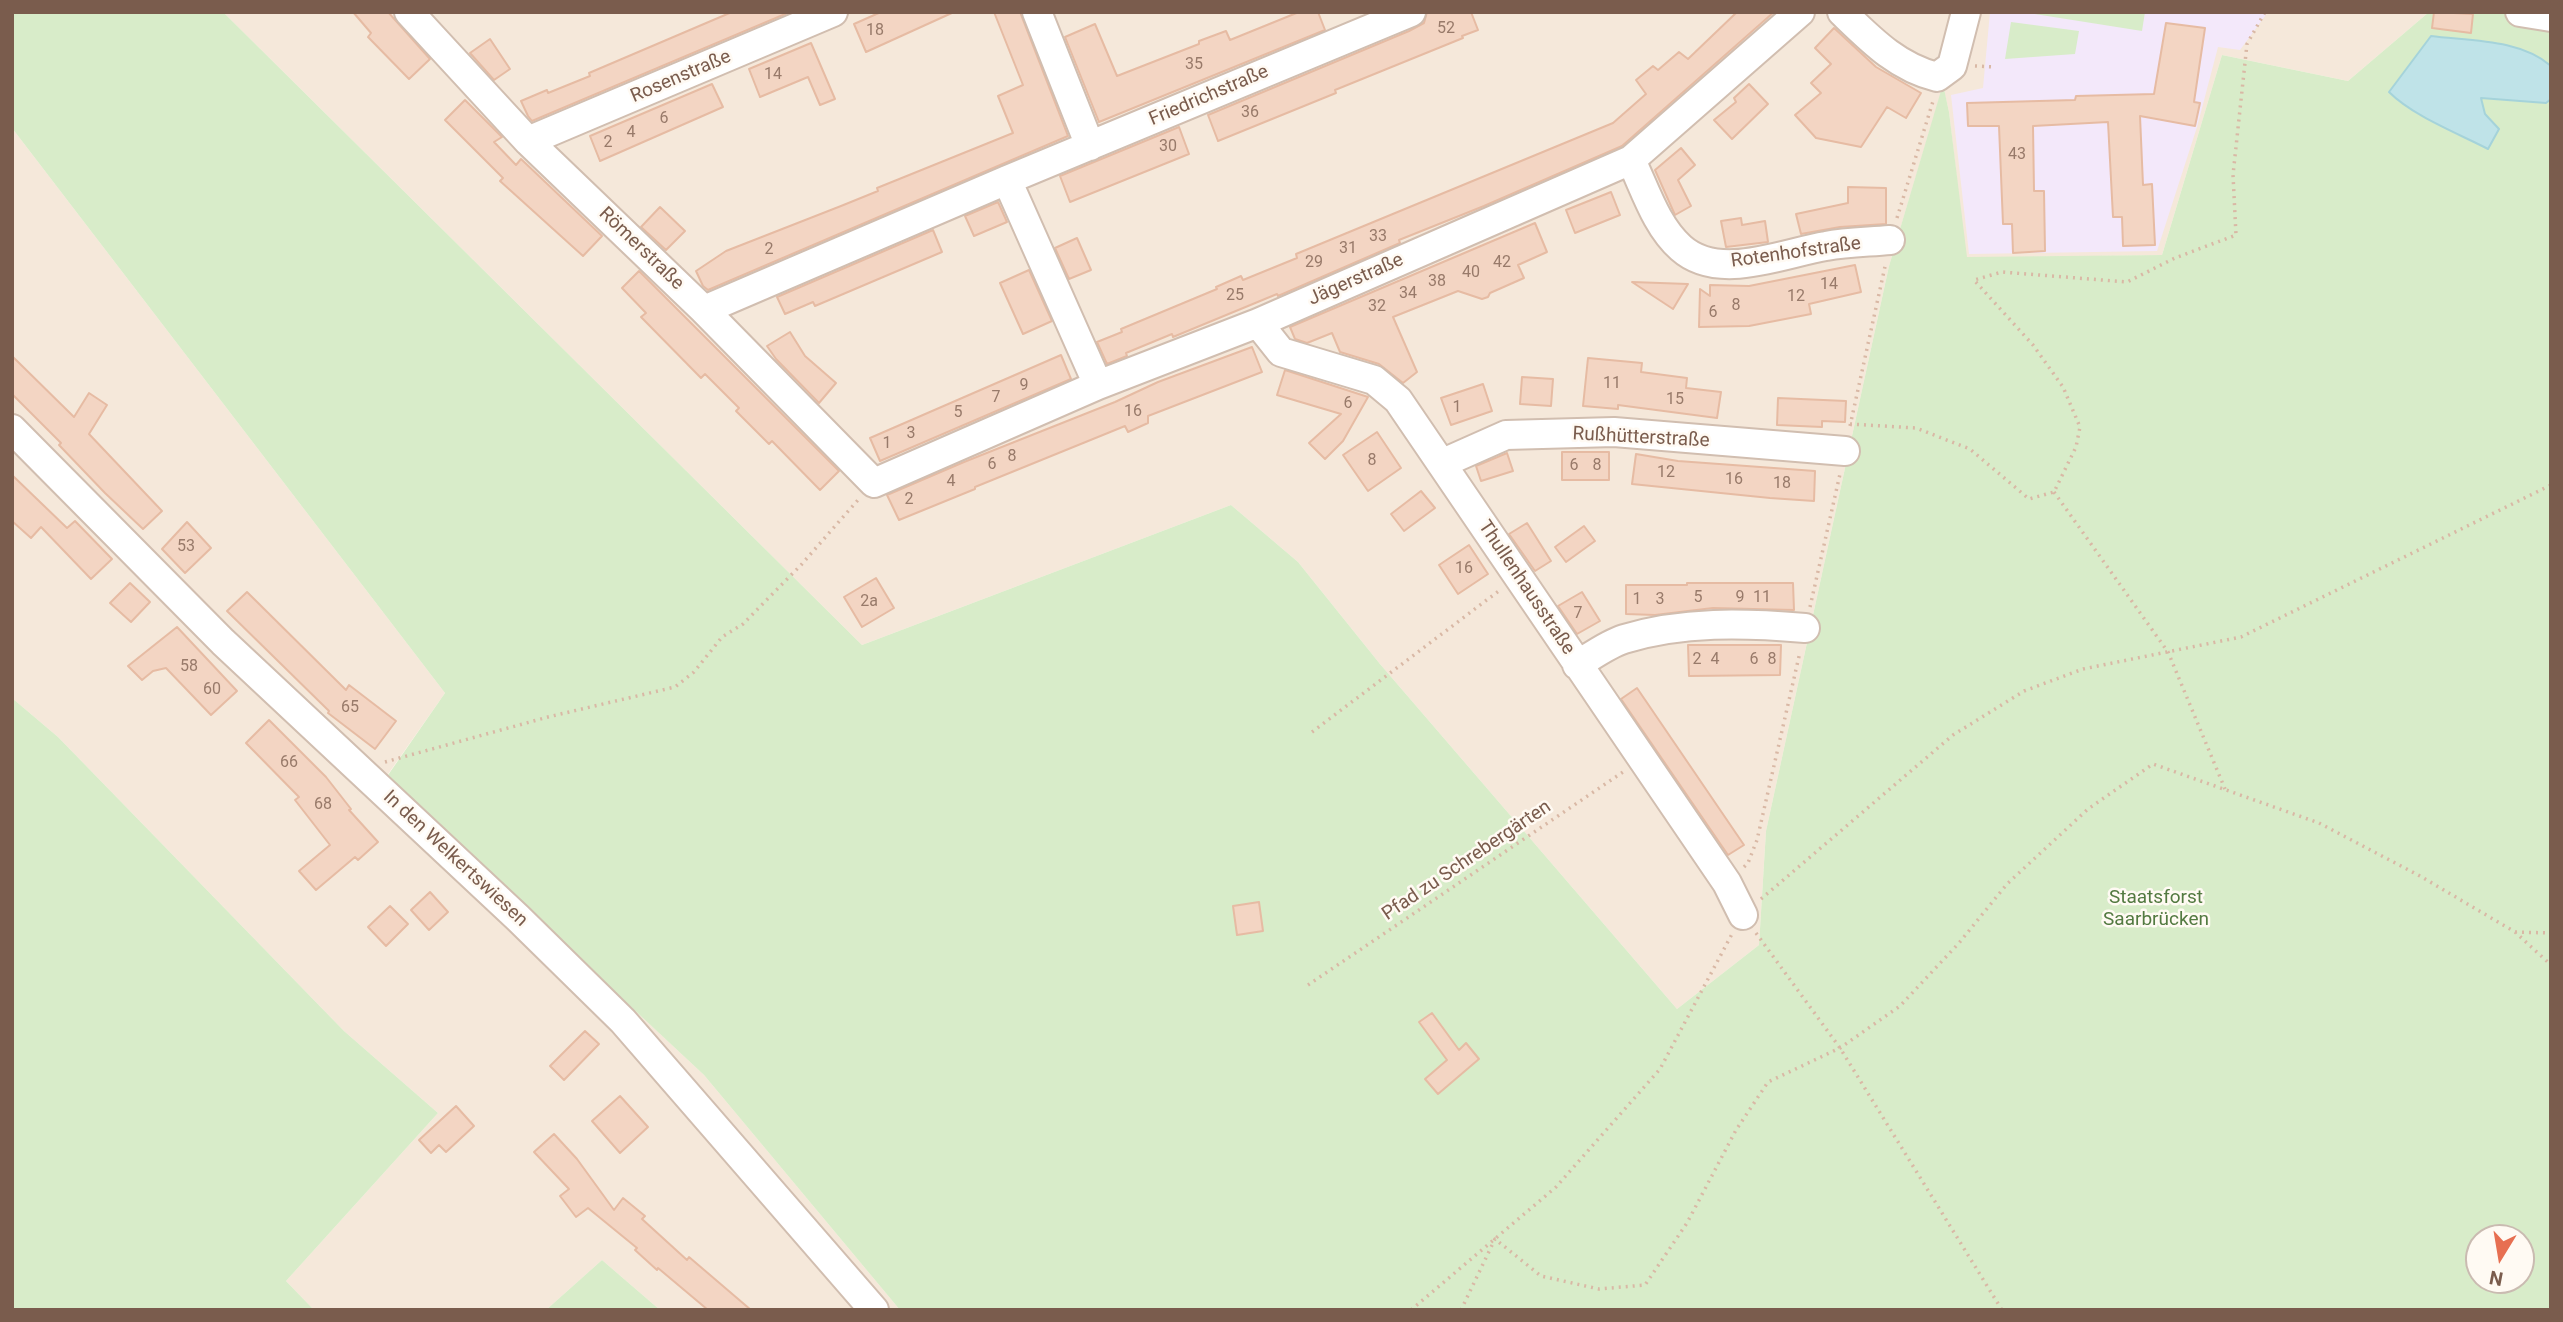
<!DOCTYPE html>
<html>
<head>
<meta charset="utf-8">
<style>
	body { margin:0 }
	#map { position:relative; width:2563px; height:1322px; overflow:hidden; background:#fdf6ec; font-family:Roboto,sans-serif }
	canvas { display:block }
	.frame { position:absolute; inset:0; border:14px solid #7a5c4d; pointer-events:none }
	.north { position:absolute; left:2465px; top:1224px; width:70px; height:70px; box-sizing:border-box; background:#fffaf3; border:2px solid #cabbb1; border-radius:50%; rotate:191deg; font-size:19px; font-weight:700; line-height:28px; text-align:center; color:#7a5c4d }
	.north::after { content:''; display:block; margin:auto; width:24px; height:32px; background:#e76f51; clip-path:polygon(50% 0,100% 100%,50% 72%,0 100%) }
</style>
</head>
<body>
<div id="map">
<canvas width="2563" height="1322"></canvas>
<div class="frame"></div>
<div class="north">N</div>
</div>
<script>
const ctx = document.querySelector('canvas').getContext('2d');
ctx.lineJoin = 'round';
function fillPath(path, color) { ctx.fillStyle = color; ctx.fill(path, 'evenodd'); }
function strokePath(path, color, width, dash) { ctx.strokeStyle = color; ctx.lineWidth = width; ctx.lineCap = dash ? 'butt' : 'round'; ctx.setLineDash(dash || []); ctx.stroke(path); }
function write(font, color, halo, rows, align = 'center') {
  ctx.font = font + ' Roboto,sans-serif'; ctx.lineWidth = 5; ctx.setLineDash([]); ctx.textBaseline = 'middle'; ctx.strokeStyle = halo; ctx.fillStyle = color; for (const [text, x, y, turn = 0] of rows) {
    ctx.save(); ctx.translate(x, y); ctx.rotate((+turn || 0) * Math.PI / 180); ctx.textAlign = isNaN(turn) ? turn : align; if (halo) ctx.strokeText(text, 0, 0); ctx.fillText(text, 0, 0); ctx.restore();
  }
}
fillPath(new Path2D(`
	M223,12h2206l-81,69 -126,-26 -60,200 -196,3 -17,-146 -6,-26 -54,180 -123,565 -7,114 -82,64 -297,-345 -82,-102 -67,-57 -369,140z
	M12,128l433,565 -59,84 318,298 196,235h-240l-58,-50 -56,50h-232l-28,-29 152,-168 -94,-82 -286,-294 -46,-39z`), '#f5e8da');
fillPath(new Path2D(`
	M1990,12h278l-28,38 -22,-3 -21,80 -40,124 -188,3 -18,-159 32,-7z`), '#f3e8fa');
fillPath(new Path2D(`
	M12,12h211l639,633 369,-140 67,57 82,102 297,345 82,-64 7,-114 123,-565 54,-182 6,28 18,145 195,-2 60,-200 126,26 81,-69h122v1298h-1651l-196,-235 -318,-297 59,-85 -433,-565zM2479,1238h42v42h-42z
	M2022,12h123l-3,19z
	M2011,22l68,9 -4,23 -70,5z
	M12,698l46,39 286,294 94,82 -152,168 28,29h-302z
	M602,1260l58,50h-114z`), '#d8ecc9');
const water = new Path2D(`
	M2431,36c39,5 89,3 120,30v33l-5,4 -65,-5 4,16 14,15 -11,20c-31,-16 -75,-33 -99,-57z`);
fillPath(water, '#bfe3e8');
strokePath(water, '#a5d3da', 2);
const building = new Path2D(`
	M353,12h35l42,47 -21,20 -41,-42 3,-4z
	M732,12h58l-258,109 -4,-5 -7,-15 26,-11 1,3 42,-17 -1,-3z
	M881,12h73l-88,40 -12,-28z
	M994,12h26l48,124 -360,154 -5,-4 -7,-15 30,-20 115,-45 37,-15 -1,-3 136,-55 -15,-37 25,-11z
	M1299,12h19l7,18 -226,92 -34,-85 30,-13 22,52 82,-32v-3l27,-10 4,9z
	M1427,12h44l7,18 -16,6 1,2 -128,52 1,3 -118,48 -10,-26 201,-84 15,-8z
	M1737,12h37l-152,134 -138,60 -85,34 1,3 -122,53 -1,-2 -104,43 -1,-3 -46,19 1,3 -20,8 -10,-22 25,-10 -1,-3 96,-40 -1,-2 25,-11 2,4 54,-22 -1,-4 317,-131 33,-29 -10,-14 17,-14 5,4 21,-18 9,7z
	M2434,12l39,2 -2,19 -39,-5z
	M2166,23l39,5 -11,74 6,1 -5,23 -55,-10 3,69 9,-1 3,61 -32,1 -1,-29h-9l-5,-95 -75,4 1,65h10l1,60 -32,2 -1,-29h-9l-4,-98h-31l-1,-23 108,-3 1,-4 78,-2z
	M1834,28l42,39 45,26 -15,25 -19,-11 -26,40 -45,-9 -21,-23 26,-22 -10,-10 20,-19 -16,-16z
	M490,39l20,30 -16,11 -24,-27z
	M811,43l24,56 -15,6 -12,-28 -48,20 -11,-28z
	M712,84l11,23 -123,54 -10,-25z
	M1749,84l19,20 -36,35 -18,-19 22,-18 -2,-4z
	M465,100l37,37 -8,5 22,23 5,-6 81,77 -19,20 -83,-75 3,-3 -58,-58z
	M1179,127l10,27 -119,48 -10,-26z
	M1681,148l14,17 -17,15 13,26 -16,9 -20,-45z
	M1848,187l38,1v36l-46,3 -39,7 -5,-20 52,-11z
	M1611,192l9,23 -45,18 -9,-23z
	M998,202l9,20 -33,14 -9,-20z
	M660,207l25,24 -19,19 -25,-23z
	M1741,218l1,7 23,-4 3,21 -42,5 -5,-26z
	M1535,223l12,29 -29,13 6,13 -34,15 -2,4 -6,2 -24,-8 -65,26 24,55 -14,11 -24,-19 -39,-12 -8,-19 -25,10 -12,-4 -5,-12z
	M933,230l9,22 -127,54 -2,-4 -28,12 -8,-17z
	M1077,238l14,32 -22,9 -14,-31z
	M1855,265l6,27 -52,12 2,10 -62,12 -50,1 1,-38 10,7v-11l39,1z
	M1029,270l23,51 -29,13 -23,-51z
	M639,271l200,200 -19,19 -48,-49 -3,3 -33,-33 3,-3 -34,-34 -4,4 -60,-61 5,-4 -24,-25z
	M1632,282l56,2 -15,25z
	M790,332l15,24 31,27 -17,20 -43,-44 -9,-13z
	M1252,347l10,25 -114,44v7l-20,9 -3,-6 -150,61v2l-76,31 -12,-25 77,-33 151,-60 43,-20z
	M1061,355l10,24 -191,82 -10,-23z
	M12,356l62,61 15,-24 18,12 -18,29 73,77 -19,18 -38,-36 -46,-48 2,-2 -49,-49z
	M1588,358l54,5 -1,9 46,6 -1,10 35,4 -4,26 -99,-13v4l-35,-3z
	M1285,370l83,27 -25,44 -18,18 -16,-16 32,-29 -64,-19z
	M1522,377l31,2 -2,27 -31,-2z
	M1483,384l9,27 -41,14 -10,-27z
	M1778,398l68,3 -1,21 -23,-1v6l-45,-2z
	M1377,432l24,36 -33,23 -25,-36z
	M1562,452h47v28h-47z
	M1507,453l6,18 -32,10 -5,-15z
	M1636,454l42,7 137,10 -1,30 -44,-3 -138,-14z
	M12,475l55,53 8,-7 37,38 -21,20 -50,-52 -10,11 -19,-17z
	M1421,491l14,17 -31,23 -13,-17z
	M187,522l24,26 -26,25 -23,-24z
	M1527,523l24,38 -16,10 -26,-37z
	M1584,526l11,15 -29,21 -11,-15z
	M1469,545l19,29 -30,20 -19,-29z
	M876,578l18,30 -32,19 -18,-30z
	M130,583l20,19 -19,20 -21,-19z
	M1687,583h106l1,27 -81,-2 -58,7 -29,-1v-29h61z
	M247,592l99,98 3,-5 47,36 -21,28 -47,-36 1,-2 -102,-100z
	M1582,592l18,29 -23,13 -19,-28z
	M177,627l60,64 -26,24 -45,-47 -13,3 -11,9 -14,-14z
	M1688,645h93l-1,30 -91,1z
	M1637,688l107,157 -16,10 -107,-156z
	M269,720l57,57 25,32 -2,1 29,32 -20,18 -3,-3 -39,33 -17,-19 31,-26 -35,-45 4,-3 -53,-54z
	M430,892l18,20 -19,18 -18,-20z
	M1259,902l4,29 -26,4 -4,-29z
	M390,906l18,18 -22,22 -18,-19z
	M1432,1013l27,37 7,-7 13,16 -41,35 -13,-15 22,-19 -28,-38z
	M585,1031l14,13 -35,36 -14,-14z
	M620,1096l28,31 -28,26 -28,-32z
	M456,1106l18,20 -28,26 -7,-7 -8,8 -12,-13z
	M554,1134l23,25 37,51 9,-12 22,18 -3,3 45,41 2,-3 62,53h-43l-50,-42 -1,2 -22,-20 2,-2 -49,-40 -12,9 -16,-21 9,-7 -35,-37z`);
fillPath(building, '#f3d5c3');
strokePath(building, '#e6bba3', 2);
const minor = new Path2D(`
	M409,12l119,129 176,169 170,173 224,-98 160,-62 373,-163 169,-148
	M1037,12l53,134
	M1842,12c29,28 55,55 95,65l15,-11 14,-54
	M2520,12l31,5
	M528,141l305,-129
	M1631,160c14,29 25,66 50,88 38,34 102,5 145,-2 21,-4 43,-4 64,-6
	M1007,180l91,205
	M704,310l303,-130 404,-168
	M1258,323l23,29 93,28 24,20 329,483 16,32
	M12,429l211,213 295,276 105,103 251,289
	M1443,463l63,-28 108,-3 231,19
	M1577,665c15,-9 31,-21 47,-26 59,-18 120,-16 181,-11`);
strokePath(minor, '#d1beb0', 32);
strokePath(new Path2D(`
	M1975,66l19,1
	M1897,218l37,-120
	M1850,424l66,4 54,21 59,50 25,-7 22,-45 4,-20 -17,-40 -30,-42 -59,-65 28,-8 125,10 48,-24 61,-23 -3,-60 14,-131 18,-32
	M1850,426l36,-164
	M2054,492l114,160 57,137
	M1810,607l30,-133
	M1312,732l188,-142
	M385,762l163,-45 127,-30 19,-15 28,-35 21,-13 58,-59 57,-65
	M1744,867l4,-4 9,-23 43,-188
	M1761,899l192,-164 71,-44 59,-22 158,-32 310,-152
	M2515,932l36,1
	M1756,933l84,115 162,262
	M1308,985l315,-213
	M1411,1310l145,-123 104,-118 72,-135
	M1461,1310l34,-71 46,37 58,13 46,-4 42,-62 49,-93 32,-48 72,-34 60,-42 59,-63 48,-59 81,-75 65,-45 166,59 101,53 95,56 36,33`), '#d9b8a5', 3.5, [2, 5]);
strokePath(minor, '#fff', 28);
write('16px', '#987a6a', null, [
	["52",1446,29],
	["18",875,31],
	["35",1194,65],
	["14",773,75],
	["36",1250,113],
	["6",664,119],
	["4",631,133],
	["2",608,143],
	["30",1168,147],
	["43",2017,155],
	["33",1378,237],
	["31",1348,249],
	["2",769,250],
	["29",1314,263],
	["42",1502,263],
	["40",1471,273],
	["38",1437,282],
	["14",1829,285],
	["34",1408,294],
	["25",1235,296],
	["12",1796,297],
	["8",1736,306],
	["32",1377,307],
	["6",1713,313],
	["11",1612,384],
	["9",1024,386],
	["7",996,398],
	["15",1675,400],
	["6",1348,404],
	["1",1457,408],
	["16",1133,412],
	["5",958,413],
	["3",911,434],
	["1",887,444],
	["8",1012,457],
	["8",1372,461],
	["6",992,465],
	["6",1574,466],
	["8",1597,466],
	["12",1666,473],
	["16",1734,480],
	["4",951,482],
	["18",1782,484],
	["2",909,500],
	["53",186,547],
	["16",1464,569],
	["5",1698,598],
	["9",1740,598],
	["11",1762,598],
	["1",1637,600],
	["3",1660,600],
	["2a",869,602],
	["7",1578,614],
	["2",1697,660],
	["4",1715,660],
	["6",1754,660],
	["8",1772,660],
	["58",189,667],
	["60",212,690],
	["65",350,708],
	["66",289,763],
	["68",323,805]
]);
write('19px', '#7a5c4d', '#fffaf3', [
	["Rosenstraße",681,77,-23],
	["Friedrichstraße",1209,96,-23],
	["Römerstraße",641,249,44],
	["Rotenhofstraße",1796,253,-8],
	["Jägerstraße",1356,280,-24],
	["Rußhütterstraße",1641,438,3],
	["Thullenhausstraße",1526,588,56],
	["In den Welkertswiesen",455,859,43],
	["Pfad zu Schrebergärten",1467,861,-34]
]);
write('19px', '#537a41', '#fffaf3', [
	["Staatsforst",2156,898],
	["Saarbrücken",2156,920]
]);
</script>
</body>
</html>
